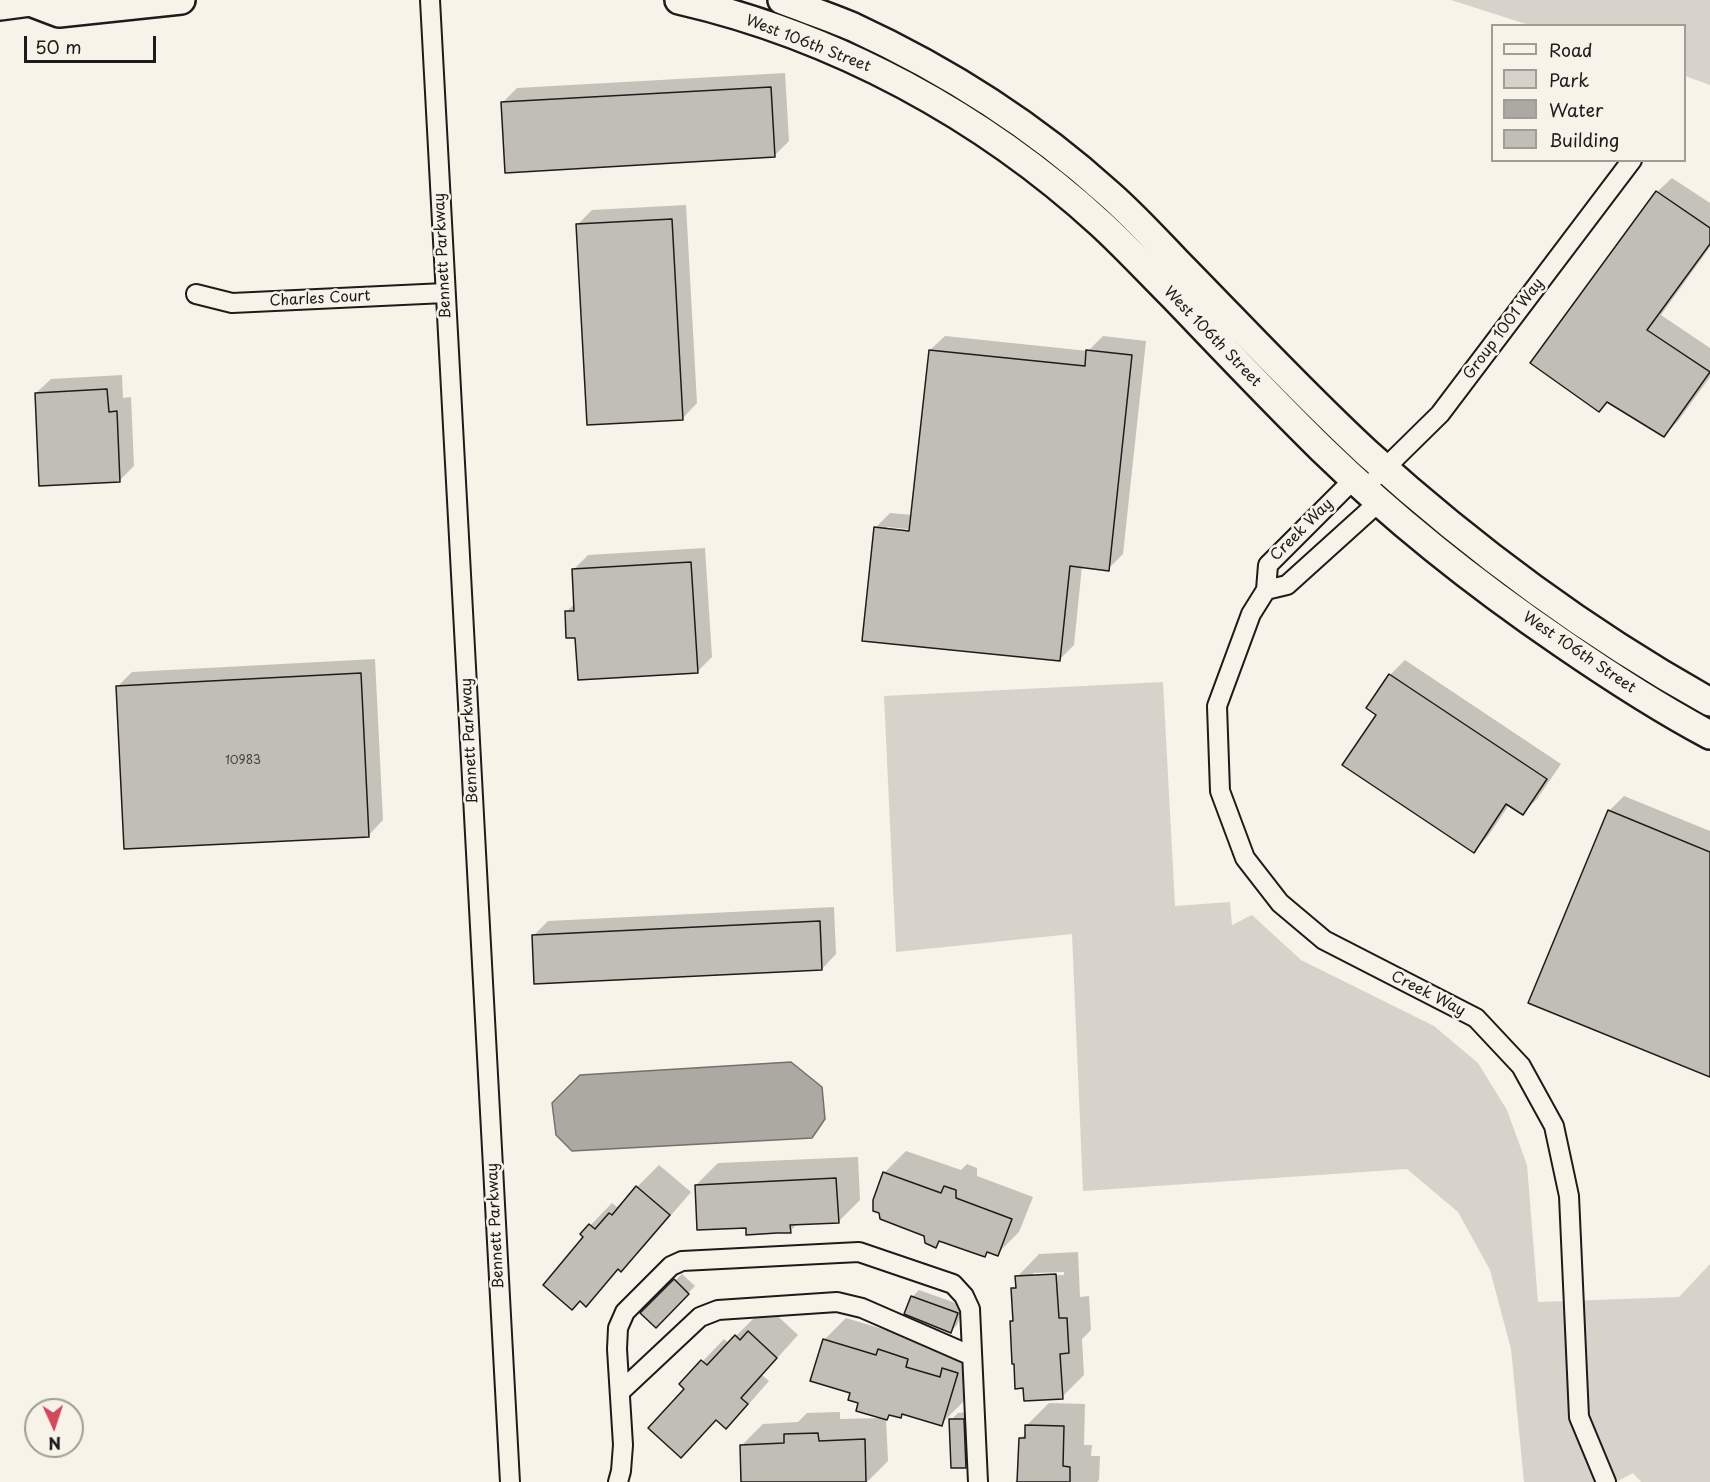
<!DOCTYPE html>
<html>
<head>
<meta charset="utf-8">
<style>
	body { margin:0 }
	#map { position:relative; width:1710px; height:1482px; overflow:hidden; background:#f7f3e8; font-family:"Playpen Sans",sans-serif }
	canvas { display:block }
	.legend { position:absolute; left:1491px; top:24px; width:195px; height:138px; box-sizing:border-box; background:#f7f3e8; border:2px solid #9f9d96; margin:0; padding:8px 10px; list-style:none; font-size:18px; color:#1c1c1c }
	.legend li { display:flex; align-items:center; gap:12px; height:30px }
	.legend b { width:30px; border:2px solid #9f9d96 }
	.north { position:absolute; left:24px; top:1398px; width:60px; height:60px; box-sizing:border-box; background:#f7f3e8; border:2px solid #9f9d96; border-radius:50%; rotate:177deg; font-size:16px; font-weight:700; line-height:24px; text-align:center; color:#1c1c1c }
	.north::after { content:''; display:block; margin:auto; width:21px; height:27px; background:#d1495b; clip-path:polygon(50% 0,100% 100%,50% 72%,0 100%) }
	.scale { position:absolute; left:24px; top:36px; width:132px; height:27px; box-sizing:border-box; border:3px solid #1c1c1c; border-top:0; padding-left:8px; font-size:18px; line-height:21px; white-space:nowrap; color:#1c1c1c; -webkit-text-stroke:4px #f7f3e8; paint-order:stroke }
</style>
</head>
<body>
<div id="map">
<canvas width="1710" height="1482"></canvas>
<ul class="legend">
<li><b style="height:8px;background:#f7f3e8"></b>Road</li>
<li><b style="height:16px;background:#d7d3cb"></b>Park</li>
<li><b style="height:16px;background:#aca9a2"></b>Water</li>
<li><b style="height:16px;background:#c0beb5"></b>Building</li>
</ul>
<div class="north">N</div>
<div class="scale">50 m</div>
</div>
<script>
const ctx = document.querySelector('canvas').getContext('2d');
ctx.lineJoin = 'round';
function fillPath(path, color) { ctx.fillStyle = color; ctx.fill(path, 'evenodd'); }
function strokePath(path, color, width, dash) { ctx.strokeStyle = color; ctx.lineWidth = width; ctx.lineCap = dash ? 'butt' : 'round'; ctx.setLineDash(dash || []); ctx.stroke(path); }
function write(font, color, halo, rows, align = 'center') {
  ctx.font = font + ' "Playpen Sans",sans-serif'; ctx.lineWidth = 5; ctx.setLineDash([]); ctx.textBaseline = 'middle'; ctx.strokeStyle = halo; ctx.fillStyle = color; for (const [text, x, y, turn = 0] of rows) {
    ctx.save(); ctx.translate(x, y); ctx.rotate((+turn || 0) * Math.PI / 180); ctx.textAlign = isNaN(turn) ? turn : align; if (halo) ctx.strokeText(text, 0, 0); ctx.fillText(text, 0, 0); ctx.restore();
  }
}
fillPath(new Path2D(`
	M1451,0h259v85l-25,-9 -1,-50 -155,-1z
	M1163,682l12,224 55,-4 2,23 20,-10 49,45 133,66 44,37 29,47 20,55 11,137 141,-5 31,-33v218h-69l-8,-9 -17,9h-92l-13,-133 -21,-79 -32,-58 -51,-43 -324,22 -11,-257 -176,18 -12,-256z`), '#d7d3cb');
const water = new Path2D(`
	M791,1062l31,25 3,32 -13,19 -240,13 -16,-16 -4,-32 28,-28z`);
fillPath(water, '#aca9a2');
strokePath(water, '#72716c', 1.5);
fillPath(new Path2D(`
	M785,73l4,68 -15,15 -272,-53 15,-15z
	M1672,178l38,25v44l-49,68 49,33v29l-32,44 -14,14 -56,-34 -9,9 58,-218z
	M686,205l11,198 -14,15 -106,-193 15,-15z
	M945,336l143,15 15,-15 43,5 -23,213 -15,15 -26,-3 -8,79 -15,15 -183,-133 14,-14 23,2 17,-165zM887,527l30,3v3l-30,-3z
	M122,375l1,23 8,-1 3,69 -14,14 -84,-87 15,-14z
	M705,548l7,109 -15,15 -131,-60 9,-9 -2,-33 15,-15z
	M375,659l8,161 -14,15 -252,-148 15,-15z
	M1405,660l156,104 -24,35 -14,14 -14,-8 -21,31 -14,15 -96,-137 12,-39z
	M1624,796l86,35v245l-101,-265z
	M834,907l2,47 -14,15 -289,-33 15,-15z
	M906,1151l55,19 6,-6 10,4v8l56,21 -14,35 -22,22 -8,-3 -5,5 -42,-16 -6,6 -10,-11 -42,-62z
	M858,1157l2,43 -22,22 -40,1 -8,8 -42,-5 -52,-41 22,-22z
	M659,1165l32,27 -48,56 -22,22 -1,-2 -34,37v-68l-4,-3 30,-31 5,4z
	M1078,1252l2,45 9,-1 2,34 -9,9 2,36 -22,22 -50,-75 2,-3 -1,-30 4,-4v-8l22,-23zM1064,1272v3l-31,1v-3z
	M682,1274l13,12 -39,40 -14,-13z
	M919,1290l45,16 -7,19 -6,6 -39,-34z
	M771,1310l27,25 -36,40 7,6 -21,24 -22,22 -9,-8 -36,37 5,-68 -5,-4 43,-45 5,4 29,-29 5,4z
	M846,1318l50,15 5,-5 78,23 -16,51 -22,22 -37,-11 -4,4 -9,-3 -5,5 2,42 -21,21h-124l-2,-36 22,-22 35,-2 9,-9 33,-1v7l43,-1 -23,-16 -8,-10 -28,-52z
	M1049,1403l36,1 -1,41h8l-1,11h9l-1,24 -2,2h-82l4,-5 1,-38 7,-6v-8z
	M970,1412l2,48 -7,7 -14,-47 7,-7z`), '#0003');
const building = new Path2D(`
	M771,87l4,70 -270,16 -4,-71z
	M1656,191l54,37v16l-63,86 63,42 -46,65 -57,-35 -8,10 -69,-49z
	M672,219l11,201 -96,5 -11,-201z
	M929,350l156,16 1,-16 46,5 -23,216 -39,-5 -10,95 -198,-20 12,-114 35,4z
	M107,389l2,23 8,-1 3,71 -81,4 -4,-93z
	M691,562l7,111 -120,7 -3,-42h-9l-1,-27h9l-2,-42z
	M361,673l8,164 -245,12 -8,-163z
	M1389,674l158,105 -24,36 -17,-11 -32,49 -132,-88 34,-50 -10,-7z
	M1608,810l102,42v225l-182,-74z
	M820,921l2,49 -288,14 -2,-49z
	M883,1172l58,21 3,-7 12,4v8l56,21 -14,37 -11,-4 -2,5 -46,-16 -3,7 -11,-5 -1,-7 -44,-17 -1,-6 -6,-2v-11z
	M836,1178l3,45 -49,2 1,8h-14l-31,2v-7l-49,2 -2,-45z
	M636,1186l34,29 -49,57 -3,-3 -32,38 -6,-6 -8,9 -29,-25 40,-48 -3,-3 9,-10 6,5 14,-16 3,2z
	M1056,1274l3,44h8l2,35 -9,1 3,45 -39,2 -1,-13 -8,1 -1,-25h-2l-2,-43h3l-2,-33h5l-1,-12z
	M674,1279l15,15 -33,34 -16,-15z
	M911,1296l47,17 -7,20 -47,-19z
	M748,1331l29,27 -36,40 7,6 -22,25 -10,-9 -35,38 -33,-30 36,-39 -5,-5 22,-24 6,5 28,-30 5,5z
	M823,1339l53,16 2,-6 30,10 -2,8 34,10 2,-9 16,5 -16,53 -40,-12 -1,4 -12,-3 -2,5 -31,-9 2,-8 -10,-3 2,-7 -40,-12z
	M949,1419h15l2,49h-15z
	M1025,1425l39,1 -1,40 7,1v15h-53l2,-44h6z
	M818,1433l1,8 46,-2 1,43h-125l-1,-37 44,-2v-9z`);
fillPath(building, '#c0beb5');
strokePath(building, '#1c1c1c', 1.5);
const street = new Path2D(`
	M430,0l80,1482
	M196,294l36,9 213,-10
	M1377,476l63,-62 192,-254
	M1355,478l-87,87 -2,25 -15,24 -34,92 3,85 25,67 35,45 44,37 152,78 45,48 33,60 15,70 10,221 27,65
	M1266,590l21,-5 93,-84
	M620,1392l80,-75 18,-7 119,-8 25,6 110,48
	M618,1482l3,-11 2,-26 -6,-96 1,-21 7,-16 46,-46 11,-5 177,-9 94,32 11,12 6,13 8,173`);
const secondary = new Path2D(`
	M679,0c157,36 304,116 422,224 25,23 49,49 73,73 49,51 98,103 148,152 74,72 155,136 240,194 48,33 97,65 148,92
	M782,0c23,9 48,17 71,27 93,43 181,99 256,167 24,21 45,44 67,67 63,64 125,131 191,192 105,95 219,180 343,249
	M0,6l30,-4 29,11 122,-13`);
strokePath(street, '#1c1c1c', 22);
strokePath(secondary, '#1c1c1c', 32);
strokePath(street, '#f7f3e8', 18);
strokePath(secondary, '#f7f3e8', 27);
write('12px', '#454442', null, [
	["10983",243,761]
]);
write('15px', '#1c1c1c', '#f7f3e8', [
	["West 106th Street",808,44,21],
	["Bennett Parkway",443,256,-93],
	["Charles Court",320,299,-3],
	["Group 1001 Way",1504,329,-53],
	["West 106th Street",1212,337,46],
	["Creek Way",1302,530,-45],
	["West 106th Street",1579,653,34],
	["Bennett Parkway",470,741,-93],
	["Creek Way",1428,994,27],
	["Bennett Parkway",496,1226,-93]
]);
</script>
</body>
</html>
